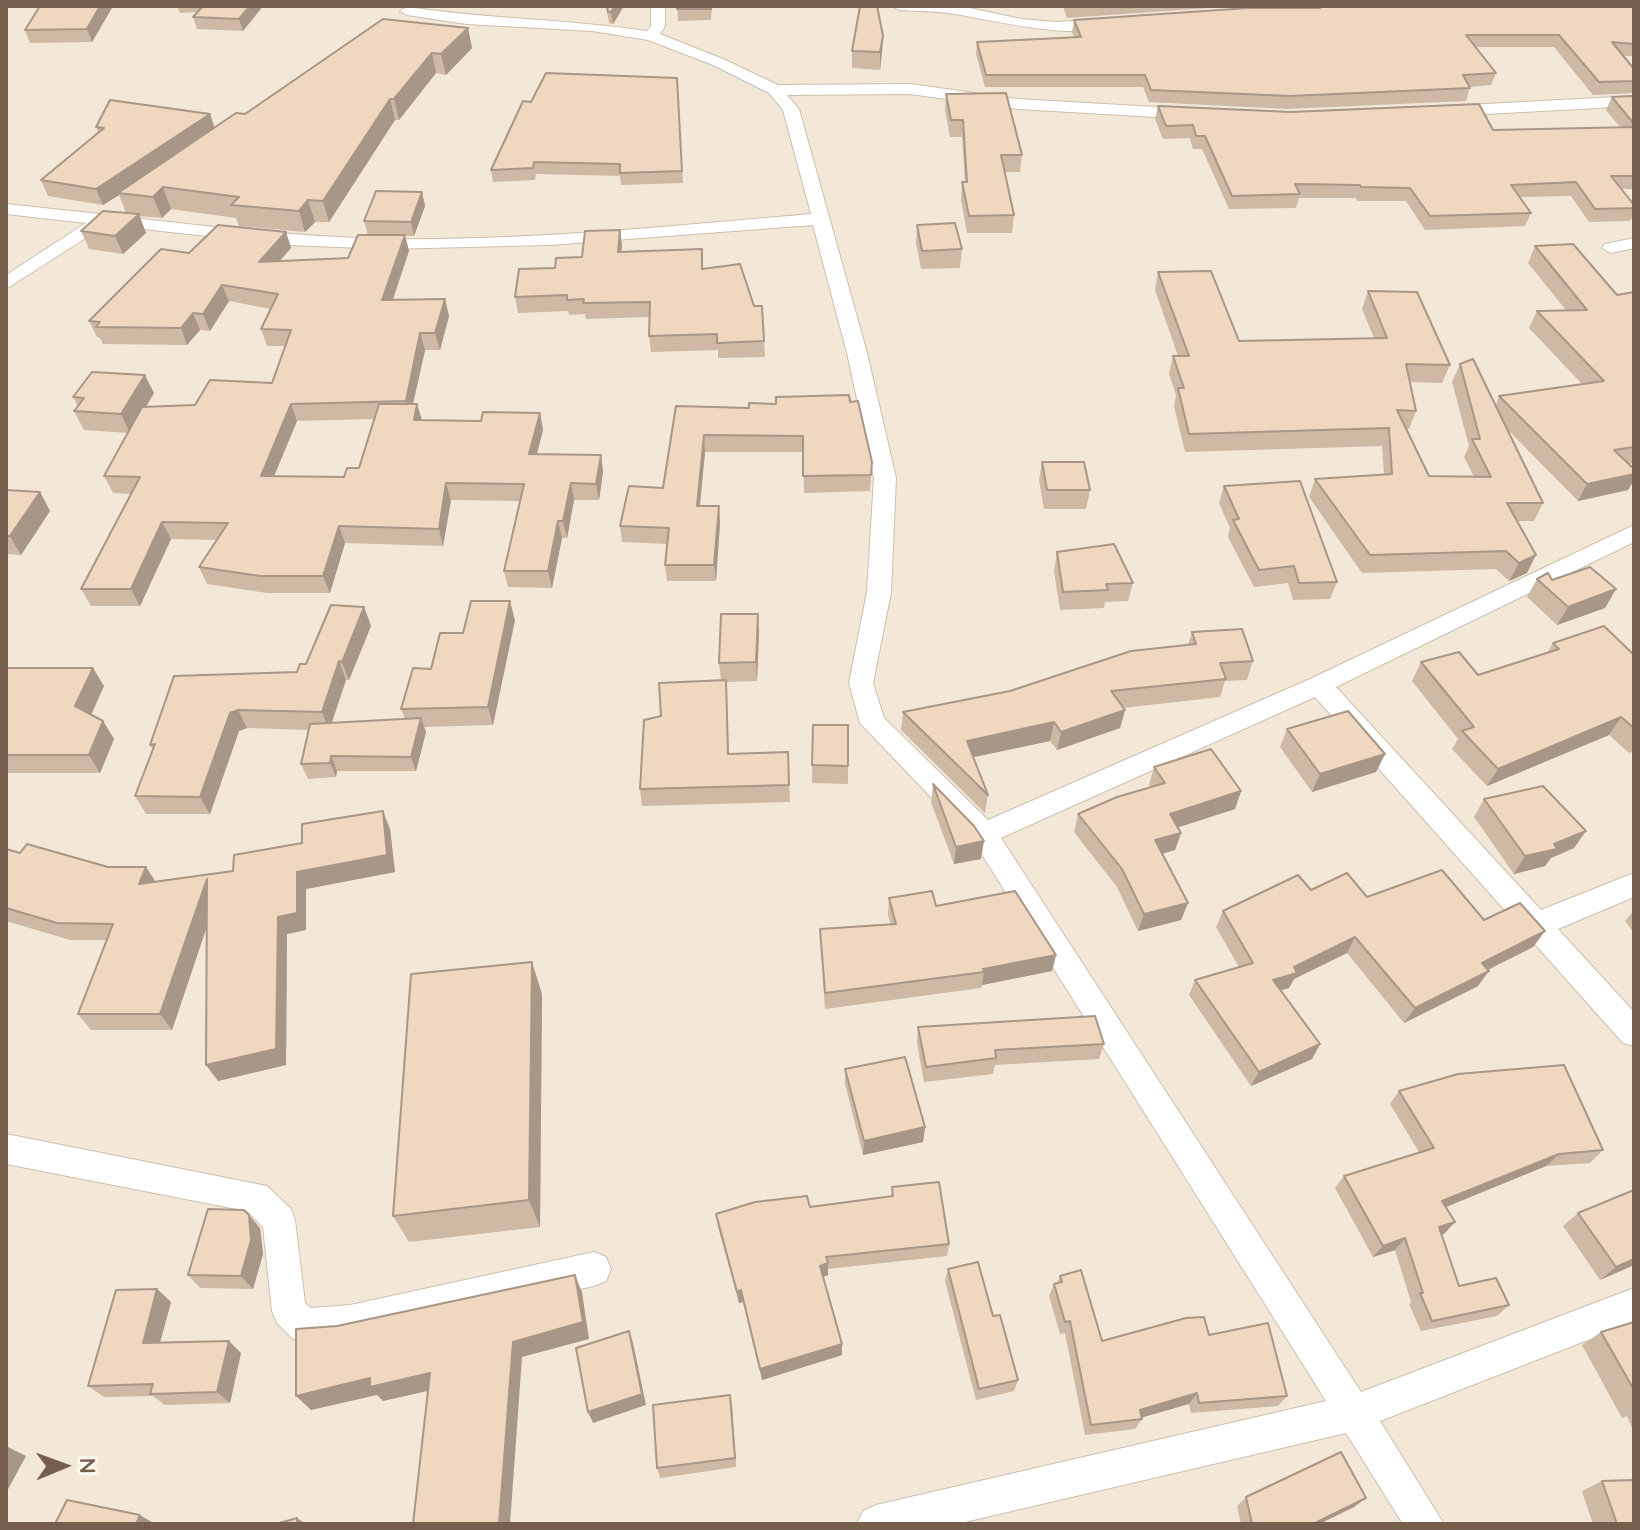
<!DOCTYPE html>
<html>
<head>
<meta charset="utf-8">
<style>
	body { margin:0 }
	#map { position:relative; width:1640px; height:1530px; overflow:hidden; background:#fcf6e8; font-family:Quicksand,sans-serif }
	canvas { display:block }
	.frame { position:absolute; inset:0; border:8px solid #755e4c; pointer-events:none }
	.north { position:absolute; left:24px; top:1426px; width:80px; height:80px; -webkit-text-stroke:6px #fef9ef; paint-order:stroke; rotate:89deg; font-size:22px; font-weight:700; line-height:32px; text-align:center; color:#755e4c }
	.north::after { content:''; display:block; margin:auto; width:28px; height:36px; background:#755e4c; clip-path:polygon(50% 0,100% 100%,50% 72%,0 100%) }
</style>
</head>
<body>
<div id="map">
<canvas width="1640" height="1530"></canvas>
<div class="frame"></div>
<div class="north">N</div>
</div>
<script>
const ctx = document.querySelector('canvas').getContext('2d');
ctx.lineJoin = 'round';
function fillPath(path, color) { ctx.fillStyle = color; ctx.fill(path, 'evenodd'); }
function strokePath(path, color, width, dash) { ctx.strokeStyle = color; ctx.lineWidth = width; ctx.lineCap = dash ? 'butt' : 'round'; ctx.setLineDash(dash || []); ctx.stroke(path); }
fillPath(new Path2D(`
	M6,6h1628v1518h-1628z`), '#f3e8d7');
const street = new Path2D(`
	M651,6h14v20l-5,8 63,25 55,26 132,-1 108,15 172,10 8,5 -8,5 -172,-10 -108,-15 -123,1 12,14 68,244 29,125 -5,114 -18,91 11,35 104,102 322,-141 324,-154v17l-298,145 205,223 93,-37v24l-76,32 76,83v34l-11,-3 -308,-346 -314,141 360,554 273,-104v34l-254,99 64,103h-41l-57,-91 -390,91h-99l6,-13 13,-6 450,-104 -352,-559 -114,-119 -11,-40 18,-91 7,-114 -27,-125 -34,-128 -264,20 -163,4 -96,-4 -184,-20 -100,64v-14l80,-52 -80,-9v-10l94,10 7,-2 8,4c90,10 181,21 272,23 141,2 283,-13 424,-25l-28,-104 -14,-17 -56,-28 -65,-25 -56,-9 -125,-7 -60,-9 -7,-4 7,-4c80,12 160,12 240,24l4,-5z
	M892,6h68l61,13 35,3 50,-3 7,4c-25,21 -126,-4 -158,-9 -18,-3 -38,-3 -56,-4z
	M1634,96v10l-185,10 -8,-5 8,-5z
	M1634,238v10l-23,5 -9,-5 3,-4z
	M6,1134l261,52 24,23 4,11 10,83 6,5 39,-3 244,-53 12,5 5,12 -5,12 -12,5 -244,53 -46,4 -12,-5 -15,-15 -5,-12 -9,-84 -16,-16 -241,-47z`);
strokePath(street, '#cebeae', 2);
fillPath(street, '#fff');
fillPath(new Path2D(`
	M40,6h73l-21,36 -62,1 -5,-13z
	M177,6h86l-20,25 -46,-2 -4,-12 4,-5 -17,1z
	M606,6h18l-11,18 -4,-1z
	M677,6h35l-1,14 -33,1z
	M1063,6h175l-171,12z
	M1316,6h318v50h-11l11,13v24l-41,2 -39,-48h-78l20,26 -5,12 -21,2 -4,14 -179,8 -138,-7 -6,-15h-158l-9,-33 1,-12 97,-5 -2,-5 2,-12 242,-12z
	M468,28l4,20 -26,27 -10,-2 -37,47h-4l-66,102h-14l-10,10 -66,-6 -3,-8 -65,-9 -9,9 -23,-2 7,17 -23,21 -34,-5 -8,-18 45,-18 -7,-18 -16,10 -55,-9 -7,-16 58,-47 -3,-6 114,-13 5,14 30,-14z
	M883,36l-3,34 -28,-2v-17z
	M677,78l6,105 -62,2 -1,-9 -84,-2 -1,6 -42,2 -2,-12 40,-68z
	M946,94l76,61 -2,17h-15l9,43 -2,18h-45l-6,-33 1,-18h3l-3,-45h-12l-5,-27z
	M1634,96v93h-13l13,16v8l-4,8 -41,1 -18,-26 -51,1 11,16 -6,13 -100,4 -19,-29h-49l-1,-3h-57l-3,10 -67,1 -27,-60h-9l-3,-11 -27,1 -8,-20 3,-13 335,24 127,-3 -14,-17 6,-13z
	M422,192l3,14 -11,30h-9l4,15 -16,49 52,-1 4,17 -9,34h-15l-12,54 9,17h59l59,-8 3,17 -6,24 64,1 2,17 -4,28h-25l-7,38h-5l-10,50 -44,-1 -4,-16 16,-70 -69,-1 -8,46 -98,-3 -15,50h-63l-60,-9 -8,-17 18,-27 -46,-1 -31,67h-49l-10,-17 50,-95 -18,-1 -9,-17 24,-43 -44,-3 -10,-19 4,-5 -5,-9 81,-4 -8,14 49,-2 77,-22 13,-37h-18l-6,-17 10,-20 -42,-8 -19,30 -10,-1 -13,15 -84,-1 -3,-6 -3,-1 -8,-16 100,-68 97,-21 5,16 -11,13 68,-3 20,-23 -4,-14zM374,419l-15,49 -15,9 -70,-1 23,-55z
	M917,225l45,24 -2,19 -39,1 -5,-26z
	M620,230l1,22 82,17 51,37h8l3,51 -47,1v-8l-67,2 -2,-16 1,-19 -64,2 -1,-5 -16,1 -1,-4 -50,2 -3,-16 40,-29 27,-11z
	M1535,246l82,49 17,-3v171l-5,1 5,5v11l-6,10 -50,11 -70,-71 35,73 -9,18h-17l10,52 -18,8 -13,-12 -134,4 -53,-76 6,-18 69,-4 -2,-29 -197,6 -11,-46 2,-11 -7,-21 4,-18h5l-23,-66 3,-18 81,69 135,-3 -12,-29 6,-18 82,74 -8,18 -32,-1 6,29 -7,18h-3l23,47 45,1 -10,-20 5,-11 -17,-64 8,-18 36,41 3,-9 83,-12 -53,-56 8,-17 29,-1 -38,-47z
	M850,402l22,60 -2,29 -66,2 -1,-41h-98l-5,54 20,17 -4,58h-49l-2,-16 3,-21 -46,-2 -2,-16 43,-38 13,-82 73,2 27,-4z
	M1042,462l48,28 -4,19h-42l-5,-29z
	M1224,486l113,96 -7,17 -37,1 -5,-17 -34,4 -26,-50 2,-9 -11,-25z
	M6,490l34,2 10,19 -29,44 -15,-1z
	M1057,552l76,31 -5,18 -23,1 -1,6 -44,2 -6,-39z
	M1537,579l15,1 64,9 -11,19 -48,17 -30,-28z
	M364,607l7,19 -22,54h-3l-14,43 73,-4 -4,-10 30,-40 32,-36 52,-13 -22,105 -69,2 2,5 -10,39h-79l-1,6 -28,2 -7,-15 7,-34 -61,-2 -8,3 -29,83h-64l-11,-18 18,-46 -3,-5 147,-73z
	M1192,632l61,29 -6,19 -22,1 -5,16 -97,11 2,2 -5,18 -63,22 -7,-9 -77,16 15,38 -3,18 -84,-83 2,-18 107,-21 178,-46z
	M759,633l-2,48 -31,1 3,72 59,-2 2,50 -148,4 -2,-17 21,-73 60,-36 -2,-17z
	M1553,643l81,12v96l-5,2 -20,-18 -122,51 -35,-37 6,-10 -46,-58 9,-19 57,13 69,-22z
	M6,668l98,18 -13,28 12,7 11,18 -14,34h-94z
	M813,725h35v59l-36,-1z
	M1287,729l98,25 -9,18 -64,20 -32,-45z
	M1154,767l87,24 -6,18 -57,18 3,6 -6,17 -13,4 26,49 -7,17 -43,11 -21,-44 -43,-55 4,-18 73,-27 -2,-2z
	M933,784l48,75 -27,5 -23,-62z
	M1484,799l90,49 -23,10 -6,8 -31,8 -40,-57z
	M390,829l5,43 -89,17v41l-19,4 -1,131 -68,16 -11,-154 -35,103h-81l-13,-16 28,-74h-36l-64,-19v-72l14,4 136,29 77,-11z
	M1311,890l56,7 117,23 61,11 -12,16 -45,23 -10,16 -74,37 -57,-70 -53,26 -5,9 -8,2 39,54 -8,15 -61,27 -62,-91 6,-15 44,-13 -23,-40 7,-16z
	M889,898l47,8 120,49 -4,16 -70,14 -1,3 -156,21 -5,-80 71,-4 -3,-10z
	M1634,910v23l-9,-12z
	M542,994l-2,233 -131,15 -16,-26z
	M918,1027l186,17 -5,15 -104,6 -2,9 -69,8 -7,-39z
	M845,1069l80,58 -2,15 -60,13 -18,-71z
	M1399,1091l204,59 -13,13 -44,3 -100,41 9,15 -13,12 17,52 50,19 -12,11 -76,15 -12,-27 2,-2 -16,-52 -22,7 -38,-69 9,-12 75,-24 -29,-48z
	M892,1187l57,57 -2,12 -119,13v6l-5,2 19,67v11l-80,25 -19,-78 -4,1 -21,-76 -2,-13 94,-7 81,-10z
	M1634,1190v75l-34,15 -37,-54 15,-13z
	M260,1228l3,26 -10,35 -53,-1 -12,-13z
	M948,1269l45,47 25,64 -4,11 -38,9 -31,-119z
	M1060,1276l42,65 107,-6 78,61 -9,10 -87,7 -2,-9 -47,13v2l-7,10 -50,6 -20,-102 -5,1 -11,-38 5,-12 3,-1z
	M157,1289l14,13 -11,40 81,11 -11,50 -65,2 -12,-9 -49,1 -16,-11z
	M1634,1322v110l-7,-16 -5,2 -40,-73 19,-13z
	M732,1406l4,61 -76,11 -3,-10z
	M1602,1481l32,43h-41l-11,-33z
	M1246,1497l108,10 -35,17h-78l-4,-18z`), '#ceb9a5');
fillPath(new Path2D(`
	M100,6h13l-21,36 -5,-13z
	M250,6h13l-20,25 -4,-12z
	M615,6h9l-11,18 -2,-12z
	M468,28l4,20 -26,27 -5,-21z
	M883,36l-1,17 -2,17v-18z
	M432,53l4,20 -37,47 -5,-21z
	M390,99l5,21 -66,102 -6,-21z
	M210,114l5,16 -97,63 1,2 -16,10 -7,-16z
	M163,187l8,22 -9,9 -9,-21z
	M422,192l3,14 -11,30 -3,-14z
	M308,200l7,22 -10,10 -6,-21z
	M139,214l7,19 -23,21 -8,-18z
	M620,230l2,15 -2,22 -2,-15z
	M286,232l5,16 -27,30 -5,-16z
	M405,235l4,16 -22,65 -5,-16z
	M222,285l7,16 -19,30 -7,-17z
	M445,299l4,17 -9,34 -5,-17z
	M193,313l7,17 -13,15 -6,-17z
	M420,333l5,17 -15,67 -4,-16z
	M145,375l9,18 -24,40 -9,-19z
	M291,404l6,17 -30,72 -6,-17z
	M417,404l5,16h-8z
	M540,413l3,17 -11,41 -3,-17z
	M704,435l1,17 -7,71 -1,-17z
	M601,455l2,17 -4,28 -3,-16z
	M1634,474v6l-6,10 -50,11 9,-17z
	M446,483l5,17 -8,46 -4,-17z
	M571,483l3,17 -7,38 -4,-17z
	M40,492l10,19 -29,44 -11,-19z
	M719,506l1,17 -4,58 -2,-16z
	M558,521l4,17 -10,50 -4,-17z
	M162,522l9,17 -31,67 -9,-17z
	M339,526l6,17 -15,50 -7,-17z
	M1536,555l-9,18 -18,8 10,-18z
	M1616,589l-11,19 -48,17 11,-18z
	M510,601l5,19 -22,105 -5,-18z
	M364,607l7,19 -22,54 -7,-18z
	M758,614l1,19 -2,48 -1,-19z
	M339,661l7,19 -17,50 -7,-18z
	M93,668l11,18 -17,38 -12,-18z
	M238,710l9,18 -8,3 -29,83 -10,-17 30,-84z
	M1125,710l-5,18 -63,22 4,-18z
	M1621,717l-12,18 -122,51 11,-17z
	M421,718l5,14 -10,39 -5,-14z
	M103,721l11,18 -14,34 -11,-18z
	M1054,722l-4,19 -85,18 2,-18z
	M1385,754l-9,18 -64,20 8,-18z
	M331,756l6,15 -1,6 -6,-14z
	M1241,791l-6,18 -71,23 6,-18z
	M383,811l7,18 5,43 -89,17v41l-19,4 -1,131 -68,16 -12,-16 72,-148 19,-45z
	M1586,831l-12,17 -23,10 -6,8 -31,8 11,-18z
	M1181,833l-6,17 -26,7 6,-17z
	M984,841l-3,18 -27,5 2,-17z
	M146,867l11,17h-18z
	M207,879l10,17 -45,134 -12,-16z
	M1188,903l-7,17 -43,11 6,-17z
	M1545,931l-12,16 -62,31 11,-15z
	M1355,937l-8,16 -53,26 -5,9 -24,7 8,-15 21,-13z
	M1056,955l-4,16 -70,14 2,-13 -1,-3z
	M532,962l10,32 -2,233 -11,-27z
	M1489,971l-11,15 -74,37 11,-15z
	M1320,1044l-8,15 -61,27 8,-14z
	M925,1127l-2,15 -60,13 1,-14z
	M1559,1154l-13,12 -115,47 11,-12z
	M249,1215l11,13 3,26 -10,35 -12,-13z
	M1455,1222l-11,12 -16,5 11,-12z
	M1405,1238l-10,12 -22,7 10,-11z
	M1634,1259v6l-34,15 16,-13z
	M828,1263v12l-8,3v-12z
	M575,1275l7,17 7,47 -67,18 -12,167h-11l14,-182z
	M157,1289l14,13 -14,52 -14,-11z
	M741,1290l2,12 -4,1 -2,-11z
	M629,1331l4,12 13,62 -53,18 -5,-11z
	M229,1341l12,12 -11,50 -13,-11z
	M842,1344v11l-80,25 -2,-11z
	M430,1373l11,15 -58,13 -6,-6 -66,15 -15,-14 74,-18z
	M1197,1393l-8,11 -56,16 7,-10z
	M730,1395l2,11 4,61 -1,-9z
	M8,1447l18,9 -20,37v-43z
	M1366,1498l-12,9 -35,17h-6z
	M140,1515l15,9h-19z
	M297,1518l9,6h-9z`), '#a89686');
const building = new Path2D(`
	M40,6h60l-13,23 -62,1z
	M203,6h47l-11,13 -46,-2z
	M607,6h8l-4,6h-3z
	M677,6h34v3h-34z
	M860,6h17l6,30 -3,16 -28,-1z
	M1319,6h315v38l-22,-2 22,27v12l-35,1 -40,-47h-93l30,38 -33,2 7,13 -180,8 -139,-6 -6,-15h-159l-9,-33 104,-5 -7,-17 174,-12h72z
	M383,19l85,9 -27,26 -9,-1 -38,46h-4l-67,102 -15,-1 -9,11 -68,-6 8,-8 -76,-10 -10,10 -35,-4 118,-80 9,1z
	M546,73l131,5 5,93 -62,2v-9l-86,-2 -1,6 -42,2 32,-69 8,1z
	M1006,93l16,62h-21l13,60 -45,1 -7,-34h5l-4,-62h-12l-5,-26z
	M1634,96v28l-22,-27z
	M110,100l100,14 -114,75 -55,-9 63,-52 -8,-1z
	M1479,104l14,26 141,-3v49h-23l23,29v3l-39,1 -19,-27 -65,3 20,28 -101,3 -20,-28 -49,-1 -1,-2 -65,-1 5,10 -68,2 -27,-60h-9l-3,-11 -27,1 -8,-20 133,6z
	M376,191l46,1 -11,30 -47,-1z
	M103,211l36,3 -24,22 -34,-5z
	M955,223l7,26 -40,2 -5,-26z
	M218,225l68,7 -27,30 89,-4 10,-23h47l-23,65 63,-1 -10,34h-15l-14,68 -115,3 -30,72 83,1 3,-9h12l20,-64h38l-3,16 67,1 2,-9 57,1 -11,41 72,1 -5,29 -25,-1 -8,38h-5l-10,50h-44l20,-87 -78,-1 -7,46 -100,-3 -16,50h-63l-61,-9 29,-44 -66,-1 -31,67h-50l59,-112 -36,-1 38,-69 53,-2 15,-25 62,3 19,-53 -30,-1 17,-35 -56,-9 -19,29 -10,-1 -12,15 -85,-1 4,-5 -11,-1 72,-72 28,4z
	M620,230l-2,22 84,-3v20l38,-5 14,42h8l2,35 -47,2v-9l-68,2 1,-34 -67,1 1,-4 -17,1v-5l-52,2 4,-28 36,-1 1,-10 26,-1 3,-26z
	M1573,244l44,51 17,-3v155l-20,3 20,19v5l-47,10 -88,-88 105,-15 -67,-70 50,-1 -52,-64z
	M1211,271l28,70 148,-3 -19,-47 49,1 33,73 -44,-1 10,47 -19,-1 32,66 62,1 -19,-38h8l-20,-75 13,-5 70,144h-36l29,52 -17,8 -13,-12 -136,4 -55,-76 77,-5 -3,-46 -200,6 -11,-46h6l-11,-32h16l-31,-84z
	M92,372l53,3 -24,39 -47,-3 10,-13 -11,-1z
	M849,395l1,7 8,-1 14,61 -1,13 -68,1v-40l-99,-1 -7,71h22l-5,59h-49l4,-37 -49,-2 9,-40 34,2 13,-82 73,2v-5l27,1v-7z
	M1042,462h42l6,28h-43z
	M1300,481l37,101 -38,1 -5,-17 -35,4 -26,-50 6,-1 -15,-33z
	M6,490l34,2 -30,44h-4z
	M1114,544l19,39 -27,1 2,6 -45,2 -6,-40z
	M1590,567l26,22 -48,18 -31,-28 11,-6 4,7z
	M471,601h39l-22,106 -87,2 12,-41 18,1 9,-36h23z
	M331,605l33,2 -22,55 -3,-1 -17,51 -84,-2 -8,3 -30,84 -65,-1 20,-52 -5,1 24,-69 123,-4 3,-8h6z
	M721,614h37l-2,48 -37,1z
	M1604,626l30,29v73l-13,-11 -123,52 -36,-38 12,-4 -53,-65 38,-10 19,23 81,-26 -6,-6z
	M1242,629l11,32 -33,2 6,16 -115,12 14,19 -64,22 -7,-10 -87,19 21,54 -85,-83 107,-21 121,-40 65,-7 -4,-12z
	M6,668h87l-18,38 28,15 -14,34h-83z
	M726,680l2,74 60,-2 1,33 -149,4 4,-69 17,-4 -2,-33z
	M1348,711l37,43 -65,20 -33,-45z
	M421,718l-10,39 -80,-1 -1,7 -29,1 9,-40z
	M813,725h35v41l-36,-1z
	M1211,749l30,42 -71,23 11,19 -26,7 33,63 -44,11 -22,-45 -44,-55 39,-17 48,-14 -11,-16z
	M933,784l41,42 10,15 -28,6z
	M1543,786l43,45 -32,13 3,5 -32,7 -41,-57z
	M383,811l4,44 -90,17v41l-19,4 -2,132 -70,16 1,-186 -47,135h-82l35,-90 -56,-1 -51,-15v-59l14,4 7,-9 81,23h38l-7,17 94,-13 1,-16 68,-12v-19z
	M1442,870l42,50 36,-17 25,28 -63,32 7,8 -74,37 -60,-71 -61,30 3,6 -24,7 47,64 -61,28 -64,-92 58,-17 -30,-52 75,-36 13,15 36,-17 20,24z
	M932,891l4,15 79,-15 41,64 -73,14 1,3 -159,21 -5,-64 76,-5 -7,-26z
	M532,962l-3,238 -136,16 18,-242z
	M1095,1016l9,28 -109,6 1,8 -70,9 -8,-40z
	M905,1057l20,70 -61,14 -19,-72z
	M1564,1065l39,85 -44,4 -117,47 13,21 -16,5 20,59 37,-8 13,27 -77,16 -12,-28h3l-18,-55 -22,8 -39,-70 90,-28 -35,-57 59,-17z
	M939,1182l10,62 -123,13 2,6 -8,3 22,78 -82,25 -19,-79 -4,2 -21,-78 39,-12 52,-6 3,11 83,-11 -1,-9z
	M1634,1190v69l-18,8 -38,-54z
	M208,1209l36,1 5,5 2,25 -10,36 -53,-1z
	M978,1262l15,54 7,-1 18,65 -39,9 -31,-120z
	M1081,1270l21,71 84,-23 18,-1 5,18 59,-12 19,73 -88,7 -2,-10 -57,17 2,9 -51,6 -21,-104 -5,1 -11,-38 8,-2 -2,-6z
	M575,1275l8,47 -70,20 -14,182h-86l17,-151 -60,14v-9l-74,18v-67l41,-3z
	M157,1289l-14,54 86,-2 -12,51 -67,2 3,-10 -65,2 28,-96z
	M1634,1322v68l-33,-58z
	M629,1331l13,63 -54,18 -12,-64z
	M730,1395l5,63 -78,10 -4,-63z
	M1341,1452l25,46 -53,26h-61l-6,-27z
	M1634,1480v44h-17l-15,-43z
	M67,1500l73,15 -4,9h-81z
	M297,1518v6h-21z`);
fillPath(building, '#f0d7c0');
strokePath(building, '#a89686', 2);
</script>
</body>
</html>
